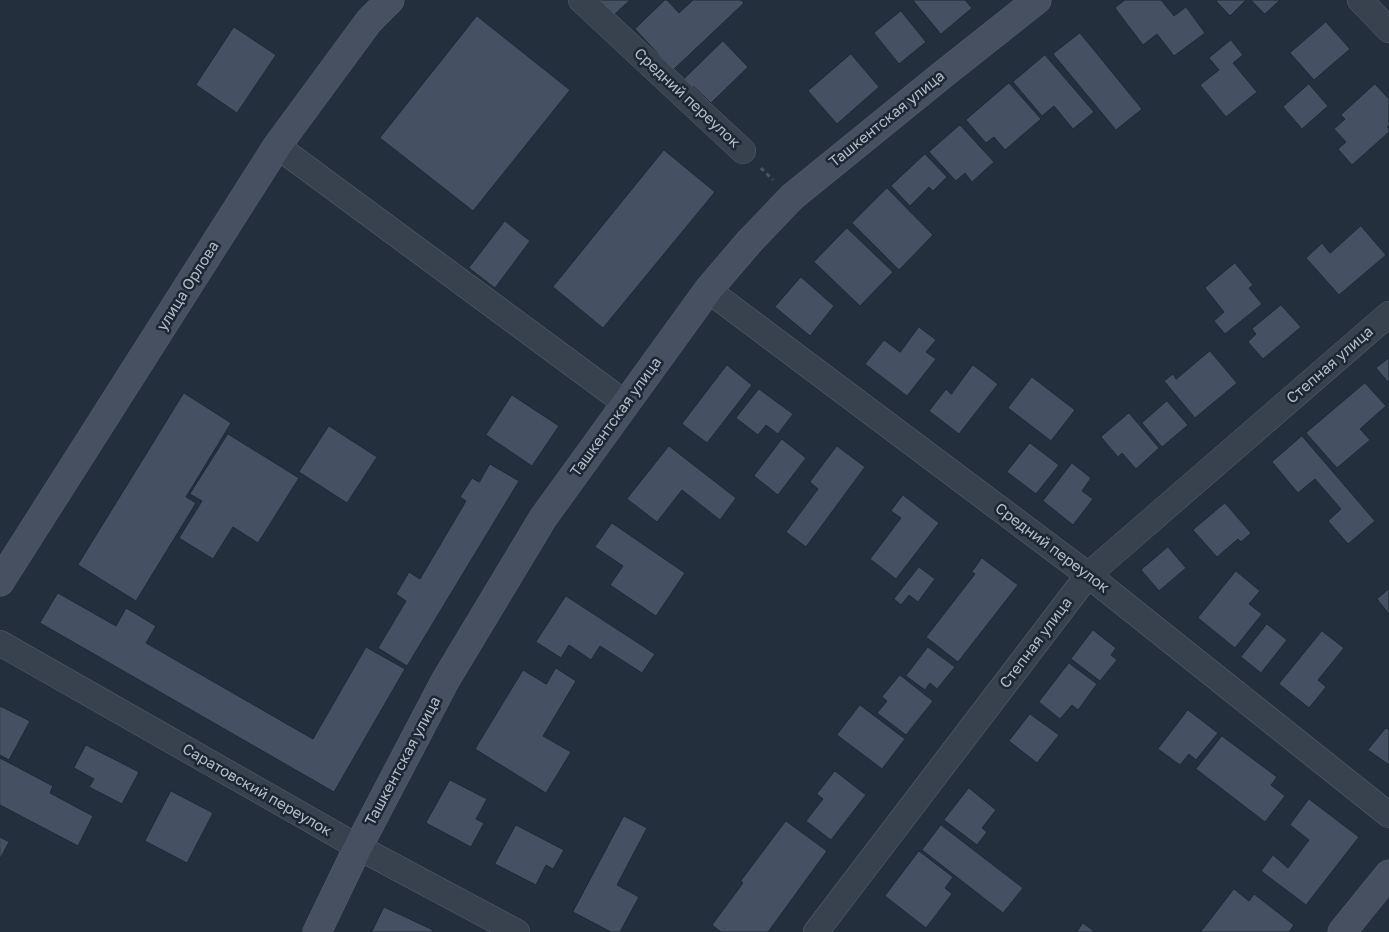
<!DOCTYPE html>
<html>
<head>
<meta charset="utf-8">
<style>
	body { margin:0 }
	canvas { display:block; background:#242f3e }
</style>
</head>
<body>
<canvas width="1389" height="932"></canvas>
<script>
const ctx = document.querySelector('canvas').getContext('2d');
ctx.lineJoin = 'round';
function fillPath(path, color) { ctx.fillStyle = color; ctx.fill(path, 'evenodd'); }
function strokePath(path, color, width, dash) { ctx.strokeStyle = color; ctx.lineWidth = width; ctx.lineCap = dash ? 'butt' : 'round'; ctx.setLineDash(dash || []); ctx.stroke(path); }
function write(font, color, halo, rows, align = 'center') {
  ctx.font = font + ' "Golos Text",sans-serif'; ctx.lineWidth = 5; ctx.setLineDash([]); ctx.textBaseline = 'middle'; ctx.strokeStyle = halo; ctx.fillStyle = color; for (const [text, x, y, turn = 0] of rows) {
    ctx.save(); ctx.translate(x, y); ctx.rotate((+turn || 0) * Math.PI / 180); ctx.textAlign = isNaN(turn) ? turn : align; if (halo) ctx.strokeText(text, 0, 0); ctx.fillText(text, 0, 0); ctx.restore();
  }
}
const building = new Path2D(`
	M600,0h30l-16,15z
	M665,0h2l12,13 14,-13h48l3,3 -71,67 -38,-41z
	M913,0h52l7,8 -31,26z
	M1125,0h36l13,16 12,-9 19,26 -31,23 -17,-22 -14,11 -28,-37z
	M1218,0h28l-16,16 -14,-15z
	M1251,0h29l-15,14z
	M901,11l25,31 -27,22 -25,-31z
	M477,16l93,74 -97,121 -93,-73z
	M1326,22l24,27 -36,31 -24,-27z
	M234,27l42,28 -39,58 -41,-28z
	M1080,33l62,76 -26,21 -63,-76z
	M1231,40l12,15 -10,8 24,29 -31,25 -26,-32 19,-15 -10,-12z
	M723,41l25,26 -37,36 -18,-17 -3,4 -9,-8z
	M851,54l28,33 -42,37 -29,-33z
	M1045,55l49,57 -21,17 -19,-23 -12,10 -29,-34z
	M1009,83l32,36 -36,31 -11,-13 -8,6 -20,-23z
	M1309,84l19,22 -26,23 -19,-22z
	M1375,84l14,15v26l-2,2 2,2v3l-37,33 -14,-16 8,-7 -12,-13 11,-10 -4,-4z
	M960,125l34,37 -22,20 -7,-9 -9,8 -27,-29z
	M664,150l51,42 -112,136 -50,-41z
	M925,154l22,23 -14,14 -4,-4 -19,19 -19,-20z
	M887,188l46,47 -34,35 -47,-47z
	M505,221l25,20 -35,47 -26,-20z
	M1361,226l25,29 -47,40 -33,-37 16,-15 8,10z
	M847,228l46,44 -33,34 -46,-44z
	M1235,263l18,22 -4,3 13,16 -37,30 -11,-13 10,-9 -19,-24z
	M801,277l33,29 -24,30 -35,-29z
	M1281,305l20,22 -38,32 -15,-17 8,-8 -4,-5z
	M919,327l17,13 -10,12 10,7 -29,37 -42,-32 19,-24 16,12z
	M1210,351l27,32 -42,35 -31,-37 9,-7 3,5z
	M1389,358v25l-13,-15z
	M727,365l25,20 -45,58 -25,-19z
	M973,365l25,19 -39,50 -30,-23 17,-22 5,5z
	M1032,377l43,33 -24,31 -43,-33z
	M1365,383l21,23 -26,23 10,11 -33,28 -31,-35z
	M759,389l34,25 -15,20 -12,-9 -8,10 -22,-17z
	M184,393l47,30 -45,74 10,6 -60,98 -58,-36z
	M512,395l47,31 -27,40 -46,-31z
	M1167,401l21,24 -26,22 -20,-24z
	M1129,413l30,35 -23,21 -14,-16 -4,4 -17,-20z
	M329,426l48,31 -30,46 -48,-31z
	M228,434l71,44 -41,65 -25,-16 -20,32 -34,-21 23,-37 -12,-7z
	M1302,436l73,85 -27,23 -20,-23 13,-12 -26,-30 -17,14 -26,-31z
	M782,439l24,19 -28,37 -24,-19z
	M1030,443l29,22 -23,29 -29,-22z
	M669,446l67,52 -16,22 -38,-30 -25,32 -30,-23z
	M837,446l28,21 -59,80 -20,-15 32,-43 -8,-7z
	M1072,463l19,15 -9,13 11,8 -20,26 -30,-24z
	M490,464l29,17 -112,185 -29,-18 28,-47 -10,-7 13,-22 11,7 46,-78 -6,-4 12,-19 7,4z
	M903,495l36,28 -43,56 -26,-20 31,-41 -10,-7z
	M1225,503l26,30 -10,9 -3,-3 -21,18 -24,-27z
	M612,523l73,50 -29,43 -46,-31 13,-19 -28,-19z
	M1168,547l18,21 -27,23 -18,-21z
	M982,558l36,27 -60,77 -32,-25 49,-63 -3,-2z
	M919,567l16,12 -17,23 -9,-7 -8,10 -7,-6z
	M1236,571l24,20 -11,13 13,10 -27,34 -37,-30z
	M1389,589v25l-12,-15z
	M58,593l58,33 10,-18 30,18 -10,17 167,96 53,-92 39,22 -71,123 -294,-169z
	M566,596l89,58 -13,19 -42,-27 -9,14 -22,-15 -8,13 -25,-16z
	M1267,624l20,16 -26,33 -20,-16z
	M1093,630l23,18 -5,7 6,5 -17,21 -29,-22z
	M1322,631l22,17 -26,32 8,7 -17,21 -30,-24z
	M928,647l27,20 -18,22 -7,-6 -5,7 -19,-14z
	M1069,663l28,21 -19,26 -6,-5 -12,14 -21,-17z
	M556,668l20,13 -33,55 28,16 -25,41 -71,-44 48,-79 23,14z
	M900,675l33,26 -27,34 -29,-22 10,-12 -5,-4z
	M860,705l45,34 -23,30 -45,-34z
	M0,706l30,15 -21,39 -9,-5z
	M1188,710l30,23 -22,27 -7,-6 -9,11 -22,-16z
	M1030,714l29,21 -22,28 -28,-22z
	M1386,728l3,2v35l-21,-15z
	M1222,736l55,41 -6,8 14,11 -20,26 -69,-53z
	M86,745l53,27 -17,32 -33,-17 5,-8 -20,-11z
	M0,758l53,28 -3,7 43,23 -15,30 -78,-41z
	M835,771l31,24 -35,45 -25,-19 17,-22 -6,-5z
	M450,780l37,19 -11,20 8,4 -13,24 -45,-24z
	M969,788l27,22 -14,18 5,4 -10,13 -33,-25z
	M171,791l42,22 -26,50 -42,-22z
	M1309,799l50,38 -53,68 -45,-34 12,-16 15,13 21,-28 -19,-15z
	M624,816l23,12 -30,57 22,12 -19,35h-9l-38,-20z
	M786,821l41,30 -59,81h-47l-9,-7 31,-42 -2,-2z
	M516,825l48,25 -11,19 -7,-4 -10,20 -41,-21z
	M941,825l82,63 -20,25 -81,-63z
	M0,837l9,5 -9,17z
	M919,851l34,26 -8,11 7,6 -26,34 -41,-32z
	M1234,889l15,12 5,-7 40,31 -5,7h-88z
	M384,907l49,23 -1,2h-60z
	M1083,923l12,9h-18z`);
fillPath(building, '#455162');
strokePath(building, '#1f2835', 1);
const street = new Path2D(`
	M581,0l162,151
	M1360,0l29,30
	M277,146l348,257
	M708,290l380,285 301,240
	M0,643l358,204 159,85
	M816,932l272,-357 301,-261`);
const secondary = new Path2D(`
	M0,582l277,-436 92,-125 21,-21
	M317,932l41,-85 87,-166 98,-163 165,-228 41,-48 43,-45 149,-121 96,-76
	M1342,932l47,-58`);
strokePath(street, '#565f6c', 26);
strokePath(secondary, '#565f6c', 29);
strokePath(new Path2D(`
	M761,168l12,12`), '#44595c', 3, [4, 4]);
strokePath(street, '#38414e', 25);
strokePath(secondary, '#465061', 28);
write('15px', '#b4bcc9', '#1d2633', [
	["Средний переулок",687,98,43],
	["Ташкентская улица",887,119,-39],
	["улица Орлова",188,286,-58],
	["Степная улица",1330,365,-41],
	["Ташкентская улица",616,417,-54],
	["Средний переулок",1052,548,37],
	["Степная улица",1036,643,-53],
	["Ташкентская улица",403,761,-62],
	["Саратовский переулок",257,790,30]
]);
</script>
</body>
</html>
